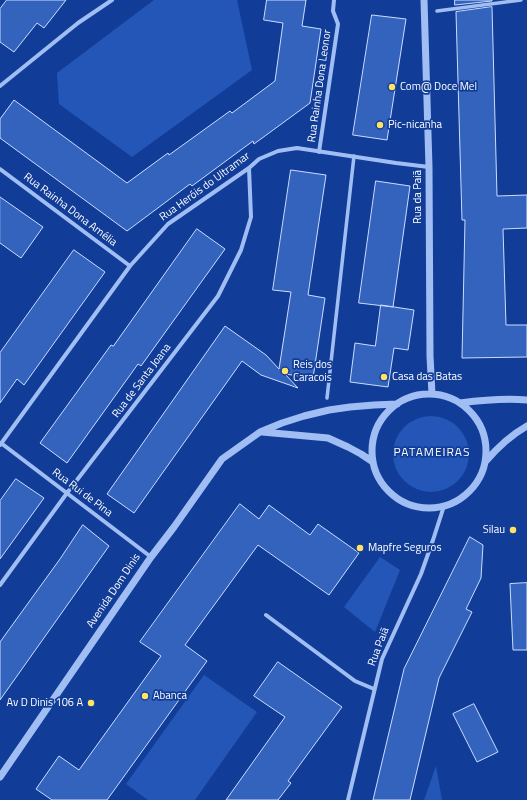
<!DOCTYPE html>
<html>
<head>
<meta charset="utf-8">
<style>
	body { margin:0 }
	canvas { display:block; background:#113d98 }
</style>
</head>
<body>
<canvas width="527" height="800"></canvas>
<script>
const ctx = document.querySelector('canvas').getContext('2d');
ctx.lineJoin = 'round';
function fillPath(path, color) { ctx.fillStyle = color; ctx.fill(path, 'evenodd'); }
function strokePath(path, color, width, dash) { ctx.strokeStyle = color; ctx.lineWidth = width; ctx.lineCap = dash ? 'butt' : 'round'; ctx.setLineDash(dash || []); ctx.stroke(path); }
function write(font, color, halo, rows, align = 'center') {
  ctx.font = font + ' "Titillium Web",sans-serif'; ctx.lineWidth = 3.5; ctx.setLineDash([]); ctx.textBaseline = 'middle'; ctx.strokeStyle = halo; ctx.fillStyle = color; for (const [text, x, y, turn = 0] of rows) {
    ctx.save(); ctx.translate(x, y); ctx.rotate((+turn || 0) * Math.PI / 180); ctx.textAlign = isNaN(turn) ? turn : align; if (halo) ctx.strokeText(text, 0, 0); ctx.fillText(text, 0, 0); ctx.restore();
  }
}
fillPath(new Path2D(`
	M154,0h83l15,70 -120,87 -73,-53 -2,-31z
	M393 454a38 38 0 1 1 76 0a38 38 0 1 1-76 0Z
	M380,557l20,13 -25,62 -31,-25z
	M204,675l53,37 -62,88h-47l-22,-16z
	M436,766l6,34h-18z`), '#2356b7');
const building = new Path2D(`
	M7,0h59l-22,28 -7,-5 -23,29 -14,-10v-33z
	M267,0h39l-4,26 19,3 -11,74 -56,41 -1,-3 -61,45 -2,-2 -63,47 -127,-93v-19l14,-19 113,83 41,-30 1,2 61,-44 2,2 43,-32 8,-58 -19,-3z
	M455,0h37v1l-37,4z
	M492,7l5,189 30,-1v33l-24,1 3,96h21v32l-65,1 3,-138h-3l-6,-208z
	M372,15l34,4 -19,121 -34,-5z
	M291,170l35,5 -18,120 17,3 -12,80 -28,-4 13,14 -37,-13 -19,-14 -108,152 -27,-19 118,-168 41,29 13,14 12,-77 -18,-2z
	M376,181l34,5 -17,121 -34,-4z
	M0,197l43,30 -22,31 -21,-15z
	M197,229l28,20 -84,117 -3,-2 -71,99 -27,-20 71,-98 2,1z
	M74,250l31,22 -81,113 -7,-6 -17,24v-50z
	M381,305l33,5 -6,40 -14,-2 -6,39 -38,-5 5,-39 20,3z
	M16,479l28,19 -44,61v-58z
	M240,504l19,15 10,-14 41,30 8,-11 41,29 -30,42 -71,-50 -73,100 22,16 -100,139h-55l-16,-11 23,-33 20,14 82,-114 -21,-14z
	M83,525l26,21 -109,154v-58l60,-83z
	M470,537l13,8 -2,33 -15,31 6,3 -33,66 -29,122h-37l31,-131z
	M527,583v67h-14l-3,-66z
	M278,662l64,45 -54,74 3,2 -13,17h-52l59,-83 -31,-21z
	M474,704l24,48 -21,10 -24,-48z`);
fillPath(building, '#3463be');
strokePath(building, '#cadcfe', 1);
strokePath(new Path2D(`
	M437,11l84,-11
	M327,398l27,-242`), '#a1bef4', 3.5);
strokePath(new Path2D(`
	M0,86l78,-63 34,-23
	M319,152l19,-128 -5,-13 1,-11
	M0,169l130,97
	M1,443l150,114
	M0,445l130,-179 38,-42 81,-56 10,-9 19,-8 19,-3 99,15 33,4
	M0,585l67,-92 151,-197 23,-46 10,-33 -2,-49
	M266,615l89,66 19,8
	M348,800l34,-141 39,-85 12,-34 11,-34`), '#a1bef4', 4);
strokePath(new Path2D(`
	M424,0l5,167 1,189 2,38
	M372 451a57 57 0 1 1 114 0a57 57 0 1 1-114 0Z
	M460,403c23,-3 44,-5 67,-3
	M262,432l66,6 20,9 13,7 12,8
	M486,461c12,-14 25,-26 41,-35
	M0,777l151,-220 23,-30 48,-68 38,-27 22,-9 22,-7 25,-6 21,-3 24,-2 23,-1`), '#a1bef4', 7);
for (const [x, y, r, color] of [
	[392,87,4,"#ffe364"],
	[380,125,4,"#ffe364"],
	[285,371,4,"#ffe364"],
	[384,377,4,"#ffe364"],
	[513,530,4,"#ffe364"],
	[360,548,4,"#ffe364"],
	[145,696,4,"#ffe364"],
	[91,703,4,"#ffe364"]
]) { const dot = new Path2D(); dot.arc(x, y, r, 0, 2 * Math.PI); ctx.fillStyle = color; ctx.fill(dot); strokePath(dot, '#113d98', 1.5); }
write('11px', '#fff', '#113d98', [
	["Rua Rainha Dona Leonor",320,86,-82],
	["Rua Heróis do Ultramar",205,187,-36],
	["Rua da Paiã",418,197,-90],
	["Rua Rainha Dona Amélia",70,210,37],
	["Rua de Santa Joana",142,381,-53],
	["Rua Rui de Pina",82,493,37],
	["Avenida Dom Dinis",114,591,-56],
	["Rua Paiã",379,647,-69]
]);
write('11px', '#fff', '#113d98', [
	["Com@ Doce Mel",400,87],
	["Pic-nicanha",388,125],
	["Reis dos",293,365],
	["Caracois",293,378],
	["Casa das Batas",392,377],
	["Silau",505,530,"right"],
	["Mapfre Seguros",368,548],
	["Abanca",153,696],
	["Av D Dinis 106 A",83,703,"right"]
], 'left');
ctx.letterSpacing = '1px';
write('12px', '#fff', '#113d98', [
	["PATAMEIRAS",432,453]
]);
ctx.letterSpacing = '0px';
</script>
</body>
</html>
